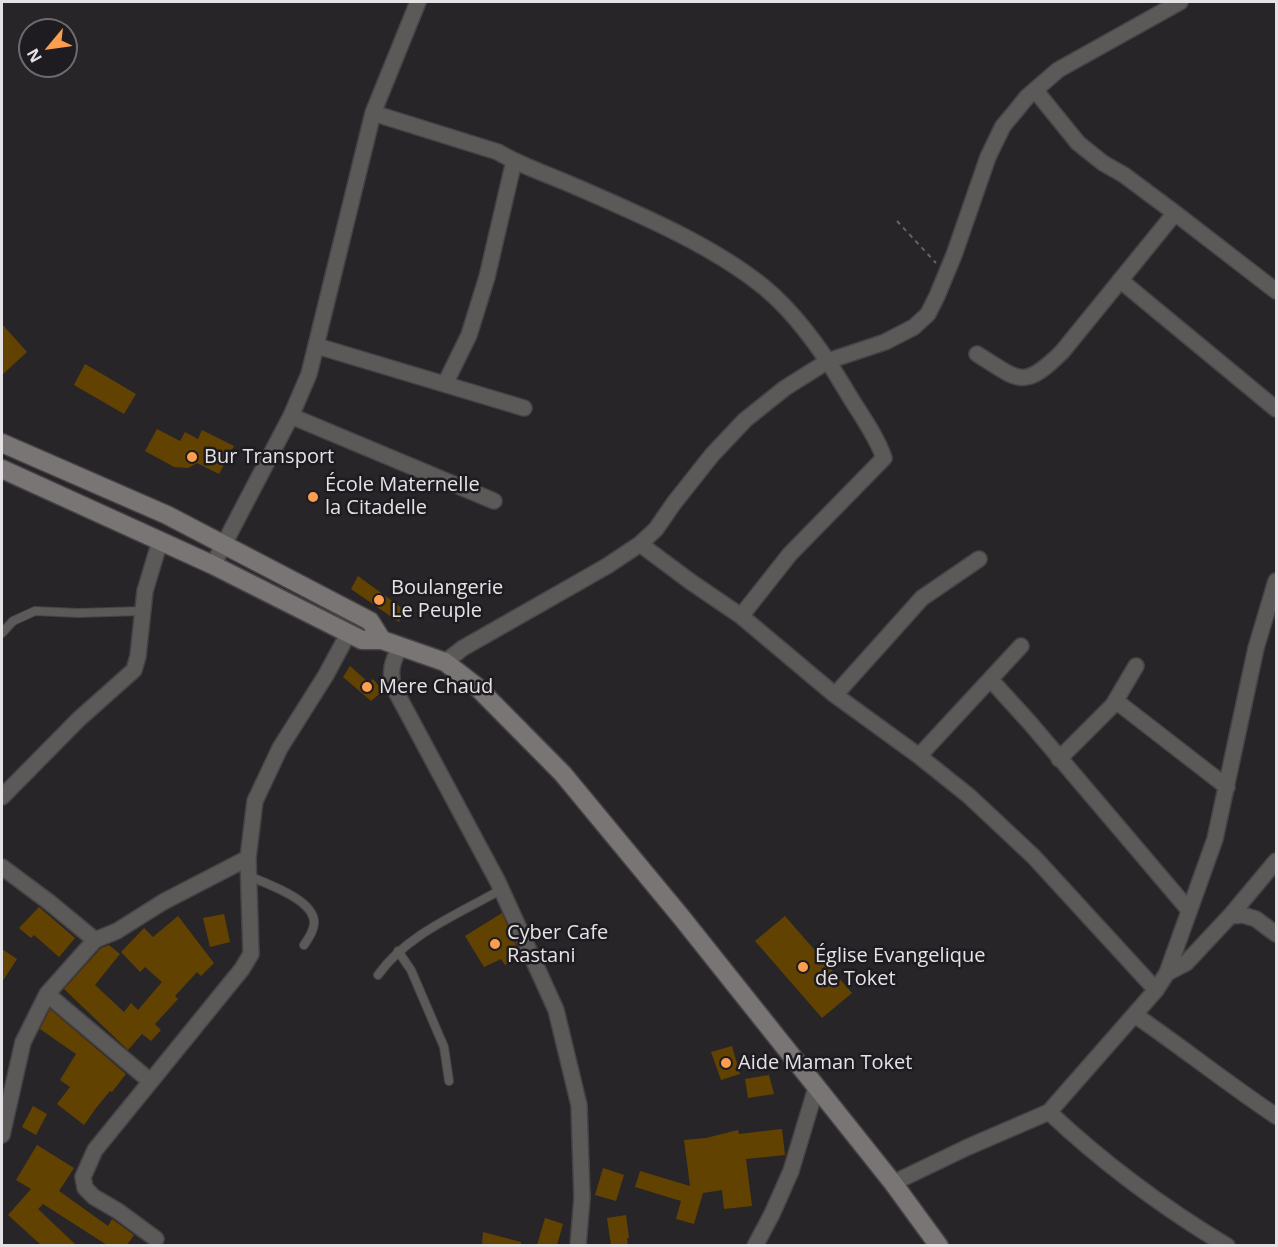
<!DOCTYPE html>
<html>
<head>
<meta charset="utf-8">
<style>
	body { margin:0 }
	#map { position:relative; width:1278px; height:1247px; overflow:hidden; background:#282529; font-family:"Open Sans",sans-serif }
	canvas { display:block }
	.frame { position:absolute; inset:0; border:3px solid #e4e2e5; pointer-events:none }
	.north { position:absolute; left:18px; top:18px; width:60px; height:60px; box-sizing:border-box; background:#1e1c20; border:2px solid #6d6b6f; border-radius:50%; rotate:241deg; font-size:16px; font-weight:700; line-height:24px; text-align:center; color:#e4e2e5 }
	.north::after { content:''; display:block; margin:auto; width:21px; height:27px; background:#fb9e50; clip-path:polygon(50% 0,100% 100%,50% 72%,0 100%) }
</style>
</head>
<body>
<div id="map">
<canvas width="1278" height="1247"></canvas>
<div class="frame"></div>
<div class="north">N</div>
</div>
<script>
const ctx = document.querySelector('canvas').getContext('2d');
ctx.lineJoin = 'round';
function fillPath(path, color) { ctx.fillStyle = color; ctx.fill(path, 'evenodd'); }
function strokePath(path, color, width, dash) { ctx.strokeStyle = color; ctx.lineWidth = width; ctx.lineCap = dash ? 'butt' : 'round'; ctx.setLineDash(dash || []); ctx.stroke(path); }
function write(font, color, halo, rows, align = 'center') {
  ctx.font = font + ' "Open Sans",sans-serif'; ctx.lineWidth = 5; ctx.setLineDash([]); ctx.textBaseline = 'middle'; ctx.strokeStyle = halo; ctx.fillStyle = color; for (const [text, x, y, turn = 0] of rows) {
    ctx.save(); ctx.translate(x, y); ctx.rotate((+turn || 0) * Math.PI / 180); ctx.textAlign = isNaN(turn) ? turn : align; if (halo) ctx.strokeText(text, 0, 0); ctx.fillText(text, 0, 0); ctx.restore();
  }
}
fillPath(new Path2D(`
	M2,324l25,28 -25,23z
	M85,364l51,30 -12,20 -50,-29z
	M157,429l23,12 5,-9 13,7 4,-9 32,16 -15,28 -22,-11 -9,5 -14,-1 -29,-16z
	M358,576l48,35 -7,11 -48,-33z
	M350,666l19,17 4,-4 10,12 -12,10 -28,-24z
	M39,907l36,31 -16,19 -25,-22 -3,3 -12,-10z
	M502,913l18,42 -15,10 -4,-6 -17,8 -19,-31z
	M224,914l6,28 -20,5 -7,-29z
	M178,916l36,47 -13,13 -4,-4 -22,24 3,3 -23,25 6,6 -10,11 -9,-7 -14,16 -64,-61 37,-41 8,-3 11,9 -25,31 29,27 7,-9 7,7 24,-28 -17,-15 -5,5 -19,-20 23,-24 9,9z
	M785,916l67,77 -30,25 -67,-77z
	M2,949l15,10 -15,23z
	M50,1009l76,65 -14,18 -2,-1 -14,17 -12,17 -27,-21 13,-17 -10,-7 16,-26 -36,-25z
	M732,1046l8,28 -19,6 -10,-28z
	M769,1075l5,19 -26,4 -3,-19z
	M33,1106l14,8 -11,21 -14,-8z
	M782,1129l3,26 -39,4 6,47 -28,3 -2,-19 -19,3 -9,31 -18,-5 5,-18 -46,-14 5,-16 50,15 -6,-46 22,-2 32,-8 1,4z
	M37,1145l37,23 -15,23 49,35 4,-7 22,16 -7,10h-20l-64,-41 -5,5 38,36h-35l-33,-30 23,-26 -15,-9z
	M603,1168l21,7 -8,26 -21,-6z
	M626,1215l3,23h-2l1,7h-17l-4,-27z
	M545,1218l18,6 -6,21h-20z
	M483,1232l38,10v3h-39z`), '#624200');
const lane = new Path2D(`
	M2,633l11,-12 22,-10 43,2 65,-2
	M249,876c18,8 67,24 65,48 -1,9 -6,15 -10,21
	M398,951l13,19 33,77 5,34
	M378,975c29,-41 81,-61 124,-86`);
const street = new Path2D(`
	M1035,90l43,53 25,20 21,12 51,38 101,78
	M373,113l125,39c23,14 49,22 74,33 64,28 139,59 193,103 31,26 58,64 79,99 13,23 32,47 40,71l-94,96 -49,62
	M1120,280l156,129
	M317,346l207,62
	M977,354c43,27 46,36 85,-2l113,-139
	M445,384l24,-49 18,-58 27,-116
	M291,416l203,85
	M640,544l51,38 50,34 94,79 84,61 50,40 65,61 122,133
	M213,565l78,-149 18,-42 64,-261 45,-111
	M400,647c-8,15 -11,25 -6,41l104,194 58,128 23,95 3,93 -4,48
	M445,662l18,-14 144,-82 33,-22 16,-15 18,-26 38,-48 33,-35 40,-32 43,-27 57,-19 29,-15 14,-13 9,-18 17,-41 34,-98 15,-31 11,-13 13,-16 31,-27 122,-68
	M991,680l39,43 158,186
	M835,695l87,-97 57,-39
	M1116,701l111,86
	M919,756l102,-110
	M1059,759l54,-54 23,-39
	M2,797l77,-78 55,-49 4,-14 7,-65 15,-50
	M2,867l47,35 46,38
	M1230,916l46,-55
	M1167,973l19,-10 44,-47 13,-1 13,4 20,15
	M47,994l103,87
	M1135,1015c48,33 93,69 141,101
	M1049,1112c54,51 115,96 178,134
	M2,1135l21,-93 24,-48 48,-54 22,-9 46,-29 85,-44
	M893,1183l75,-36 81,-35 107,-122 11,-17 48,-134 41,-191 20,-67
	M156,1239l-38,-28 -24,-14 -9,-9 -2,-11 12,-27 147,-181 9,-15 -3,-96 7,-57 25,-53 46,-73 22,-41
	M755,1246l17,-32 19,-43 25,-83`);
const secondary = new Path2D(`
	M2,443l165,72 203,106 12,19
	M2,469l211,96 149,75h20l63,22 31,24 87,88 119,144 211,265 46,63`);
strokePath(lane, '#464347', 10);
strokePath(street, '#464347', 18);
strokePath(secondary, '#464347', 21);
strokePath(new Path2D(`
	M897,221l39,42`), '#666367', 2, [4.5, 4.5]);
strokePath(lane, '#5c5959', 8);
strokePath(street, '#5c5959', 15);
strokePath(secondary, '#797575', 18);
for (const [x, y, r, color] of [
	[192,457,6,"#fb9e50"],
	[313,497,6,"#fb9e50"],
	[379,600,6,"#fb9e50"],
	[367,687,6,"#fb9e50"],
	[495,944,6,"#fb9e50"],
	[803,967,6,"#fb9e50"],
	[726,1063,6,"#fb9e50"]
]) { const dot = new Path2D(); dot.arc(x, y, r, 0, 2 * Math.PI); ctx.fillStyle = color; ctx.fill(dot); strokePath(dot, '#1e1c20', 2); }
write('20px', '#e4e2e5', '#1e1c20', [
	["Bur Transport",204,457],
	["École Maternelle",325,485],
	["la Citadelle",325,508],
	["Boulangerie",391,588],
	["Le Peuple",391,611],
	["Mere Chaud",379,687],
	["Cyber Cafe",507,933],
	["Rastani",507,956],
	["Église Evangelique",815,956],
	["de Toket",815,979],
	["Aide Maman Toket",738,1063]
], 'left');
</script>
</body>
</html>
